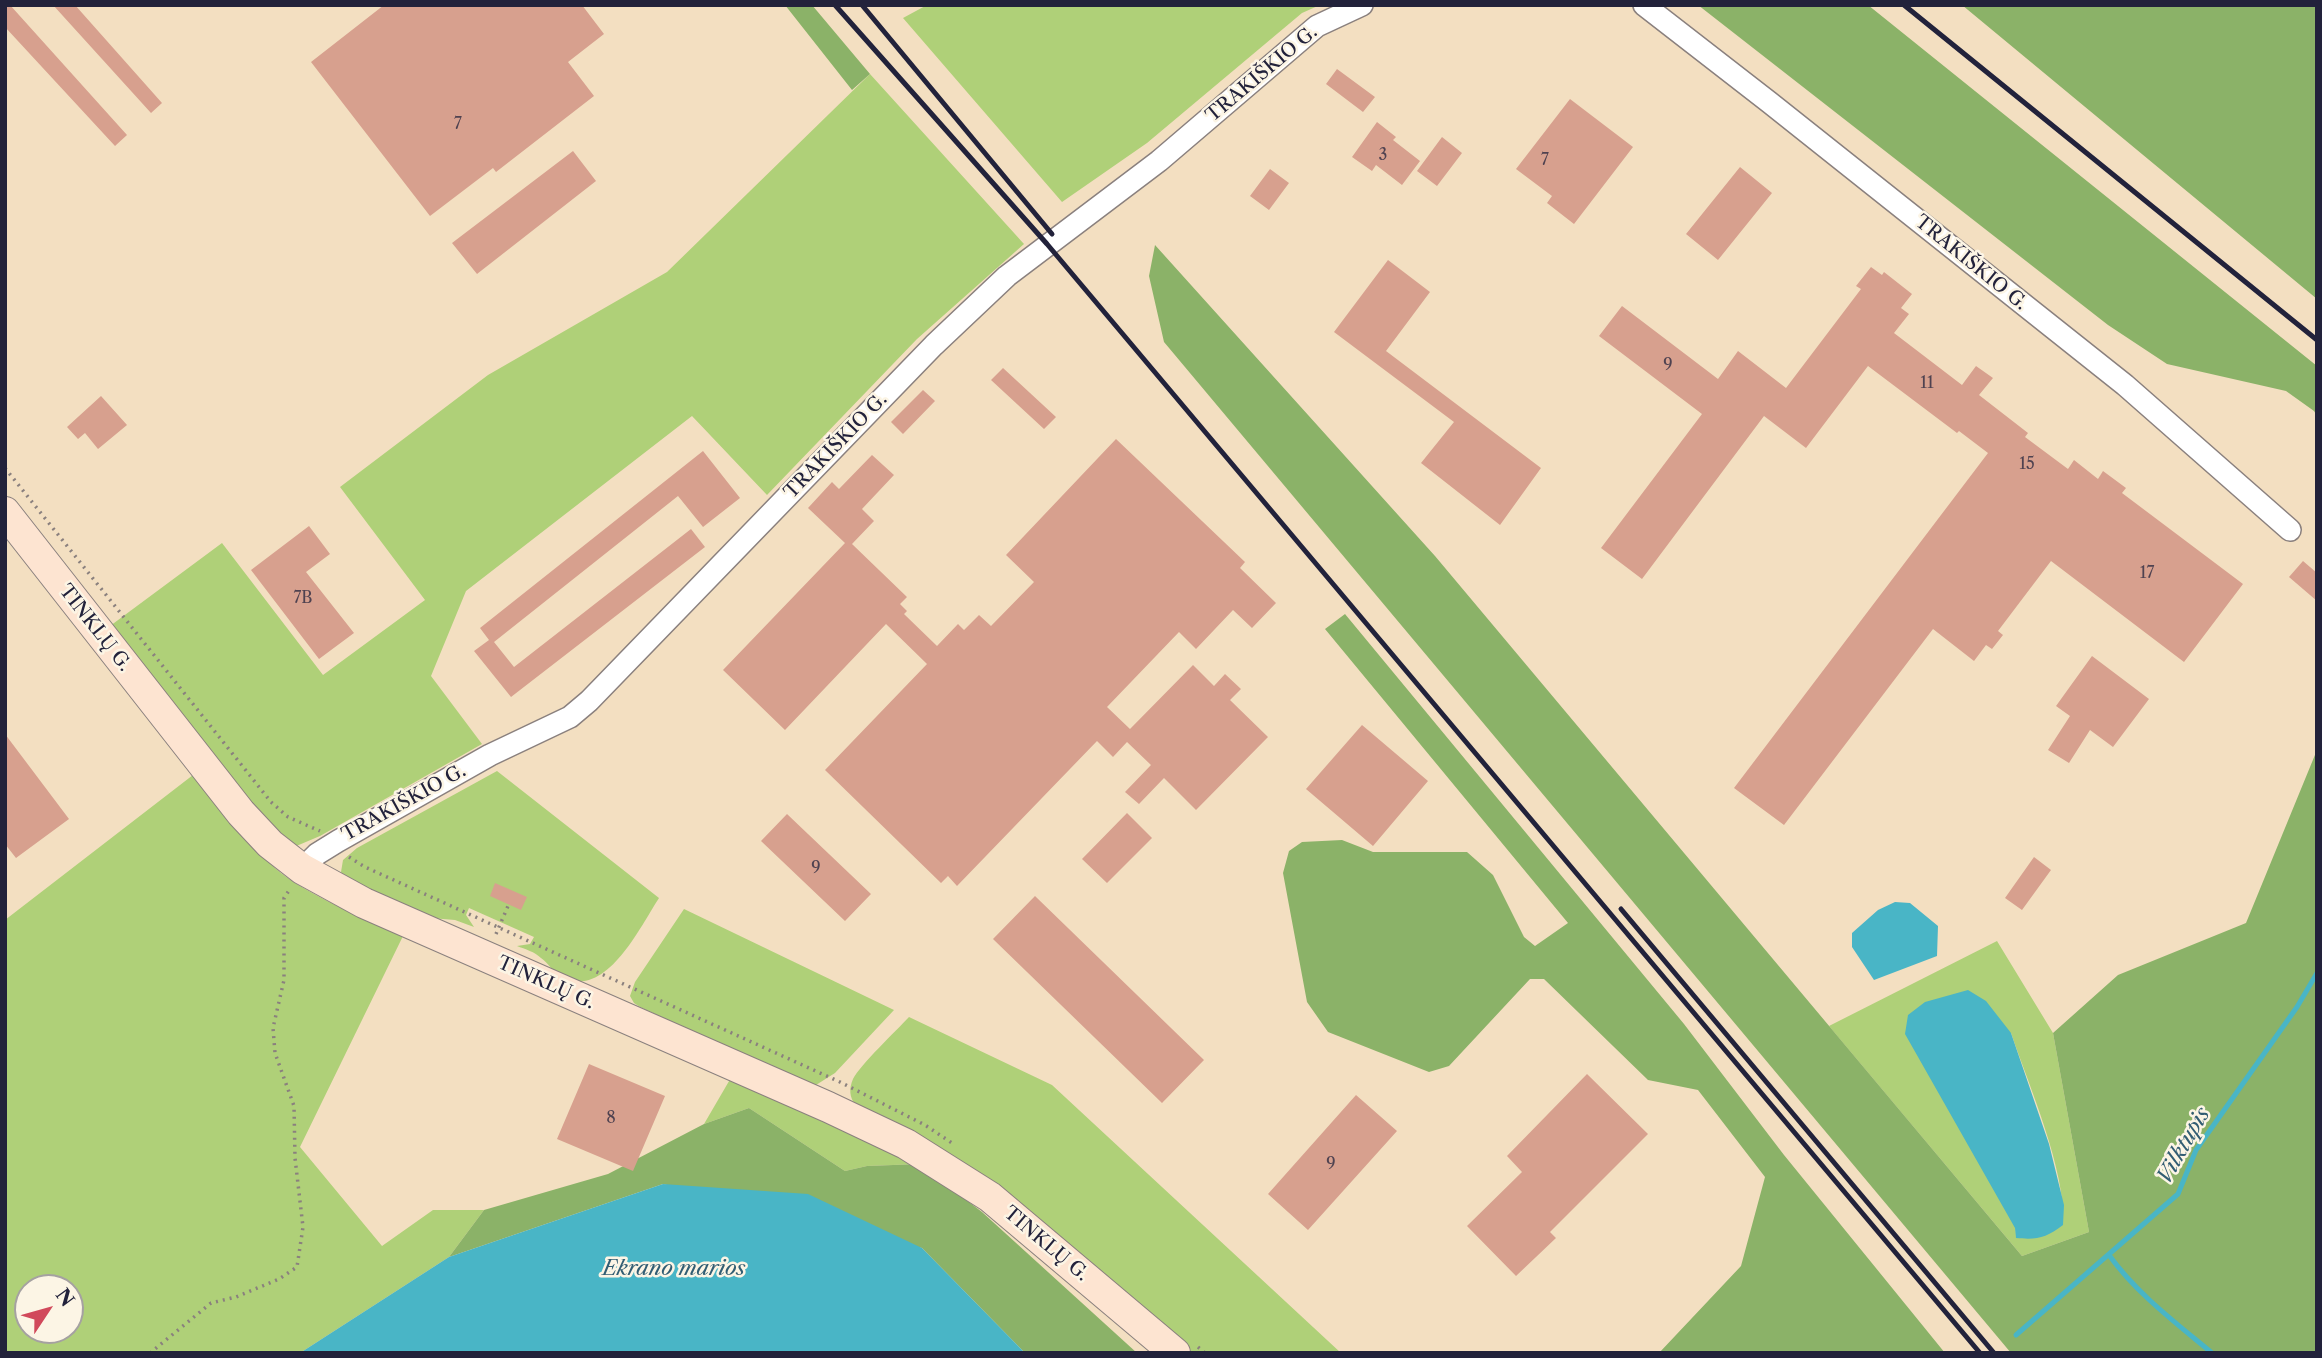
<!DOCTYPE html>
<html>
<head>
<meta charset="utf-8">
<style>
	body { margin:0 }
	#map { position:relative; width:2322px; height:1358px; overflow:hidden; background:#f3dfc1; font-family:"Libre Caslon Text",serif }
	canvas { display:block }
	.frame { position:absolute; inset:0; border:7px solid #22223b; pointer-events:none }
	.north { position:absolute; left:14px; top:1274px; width:70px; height:70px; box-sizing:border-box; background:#fcf5e5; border:2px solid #a5a1a1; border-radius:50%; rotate:54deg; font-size:19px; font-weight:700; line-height:28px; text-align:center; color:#22223b }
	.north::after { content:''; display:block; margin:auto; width:24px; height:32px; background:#d1495b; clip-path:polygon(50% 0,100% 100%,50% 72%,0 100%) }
</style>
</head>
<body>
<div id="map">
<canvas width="2322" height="1358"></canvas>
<div class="frame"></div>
<div class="north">N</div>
</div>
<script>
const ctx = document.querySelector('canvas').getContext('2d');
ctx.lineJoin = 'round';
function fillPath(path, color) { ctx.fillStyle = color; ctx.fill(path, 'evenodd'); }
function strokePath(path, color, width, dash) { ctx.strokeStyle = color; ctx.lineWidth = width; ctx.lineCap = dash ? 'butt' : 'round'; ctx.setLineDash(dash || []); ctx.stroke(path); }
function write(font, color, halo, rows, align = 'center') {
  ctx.font = font + ' "Libre Caslon Text",serif'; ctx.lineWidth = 5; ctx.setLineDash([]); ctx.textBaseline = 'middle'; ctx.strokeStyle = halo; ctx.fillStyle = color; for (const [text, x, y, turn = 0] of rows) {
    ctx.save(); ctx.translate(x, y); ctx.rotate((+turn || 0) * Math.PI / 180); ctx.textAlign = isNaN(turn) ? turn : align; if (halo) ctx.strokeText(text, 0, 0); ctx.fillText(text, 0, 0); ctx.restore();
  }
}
fillPath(new Path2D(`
	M927,5h393l-18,8 -155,130 -85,59 -159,-184z
	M870,74l154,170 -107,95 -150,156 -75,-79 -226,175 -35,85 51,68 -162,92 -26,11 -38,-34 -146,-187 112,-83 101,132 102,-75 -85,-113 148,-112 179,-103z
	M497,771l162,127c-19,29 -54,104 -98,78 -8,-4 -13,-13 -20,-18 -6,-6 -16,-9 -24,-12l13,-2 4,-7 -65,-29 -3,7 8,12 -19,-7 -24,-2 -86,-39 -4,-7 2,-12 14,-12z
	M193,775c26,32 51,65 82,93 32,28 89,49 128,68l-103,211 82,99 51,-36h51l-35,47 -149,96h-295v-433zM28,1288h42v42h-42z
	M684,909l210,101 -59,63 -19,12 -12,-2 -164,-76 -6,-4 -4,-7 5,-14z
	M1997,941l56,92 36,199 -67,24 -193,-230zM2011,1033c18,53 55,137 52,191l-47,14z
	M909,1017l143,68 289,268h-154l-331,-248c-7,-7 -7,-17 -3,-26 8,-15 43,-48 56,-62z
	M732,1076l187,88 -52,2 -22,5 -96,-63 -45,16z`), '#afd078');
fillPath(new Path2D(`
	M785,5h27l58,69 -18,16z
	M1698,5h170l449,361v50l-3,-5 -28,-20 -119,-27 -59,-39z
	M1962,5h355v294z
	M1155,245l280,311 587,700 67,-24 -36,-199 65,-58 128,-52 71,-173v603h-306l-847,-1011 -15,-66z
	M1345,614l339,410 100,131 161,198h-286l82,-87 24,-89 -67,-87 -50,-10 -104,-101h-14l-81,87 -20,6 -101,-40 -21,-30 -24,-129 6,-22 13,-9 40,-2 31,12h94l26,23 31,62 11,9 33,-23 -243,-294z
	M749,1108l96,63 22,-5 52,-2 63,48 155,141h-112l-103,-105 -259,-64 -214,73 35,-47 124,-36 96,-50z`), '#8bb268');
fillPath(new Path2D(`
	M1895,902l15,1 28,23 -1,30 -63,24 -22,-33v-14l26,-23z
	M1968,990l18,11 25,32 38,111 15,61 -1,20c-17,13 -26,15 -47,13l-1,-10 -110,-194 3,-19 17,-13z
	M663,1184l145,10 114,54 103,105h-725l149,-96z`), '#49b5c6');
strokePath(new Path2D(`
	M2109,1255c27,38 67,68 103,98
	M2016,1335l162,-141 18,-44 101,-143 20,-34`), '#49b5c6', 5);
fillPath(new Path2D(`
	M5,5h5l117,130 -12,11 -110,-119z
	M53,5h22l87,98 -11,10z
	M384,5h198l22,29 -36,28 26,34 -98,76 -3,-4 -63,48 -119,-154z
	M1337,69l38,28 -12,15 -37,-28z
	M1570,99l63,48 -59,77 -27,-21 5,-7 -36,-27z
	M1377,122l19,15 -3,3 27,21 -18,24 -26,-20 -4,6 -20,-14z
	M1442,137l20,16 -25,33 -20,-15z
	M573,151l23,30 -119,93 -25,-31z
	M1740,167l32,26 -54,67 -32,-26z
	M1270,169l19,14 -20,27 -19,-14z
	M1388,260l42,32 -44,59 155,117 -41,57 -79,-62 33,-41 -120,-90z
	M1871,267l11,8 2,-3 28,22 -11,14 8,6 -15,19 68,52 14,-19 17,12 -14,17 49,38 -3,4 43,32 6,-9 24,19 5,-8 23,17 -4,5 121,91 -59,78 -133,-101 -53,70 5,4 -11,14 -6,-4 -12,16 -41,-32 -149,196 -50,-37 254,-335 -29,-22 -2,2 -89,-67 -62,82 -42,-32 -122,163 -41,-31 101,-134 -103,-78 23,-30 96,73 20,-28 48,37 75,-99 -5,-3z
	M1003,368l53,49 -12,12 -53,-49z
	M923,390l12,11 -32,33 -12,-12z
	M101,396l26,29 -29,24 -13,-16 -7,6 -11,-12z
	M1116,439l129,123 -5,6 36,35 -24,25 -19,-18 -37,39 -17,-17 -72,75 23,22 63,-64 21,21 11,-12 16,15 -11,11 38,37 -72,73 -32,-32 -25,26 -14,-12 26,-27 -24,-23 -14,15 -16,-16 -140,145 -9,-10 -7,7 -116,-113 102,-106 -41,-40 -101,106 -62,-60 122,-127 -37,-35 24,-26 7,7 33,-34 22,20 -32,34 12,12 -22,23 55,53 -7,7 7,7 -3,3 33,32 21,-22 6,6 15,-15 12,11 43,-44 -28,-27z
	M703,451l37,47 -37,29 -25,-31 -184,146 20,25 177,-138 14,18 -194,150 -37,-46 15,-11 -9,-12z
	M309,526l21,28 -24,18 48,61 -35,26 -68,-89z
	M2303,561l14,12v28l-28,-24z
	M2092,656l57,43 -36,48 -23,-17 -21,33 -21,-13 22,-34 -14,-10z
	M1362,725l66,56 -55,65 -67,-57z
	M5,734l64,85 -53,39 -11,-14z
	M1127,813l25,25 -45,45 -25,-24z
	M787,814l84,80 -26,27 -84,-80z
	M2034,857l17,13 -29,40 -17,-12z
	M495,883l32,14 -6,13 -31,-14z
	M1035,896l169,164 -42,43 -169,-164z
	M589,1064l76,32 -32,75 -76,-32z
	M1587,1074l61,60 -98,98 6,6 -40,38 -49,-50 55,-54 -15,-16z
	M1356,1095l41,36 -89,99 -40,-36z`), '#d7a08e');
const minor = new Path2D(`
	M1644,5l125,97 356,283 165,145
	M302,869l15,-15 21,-13 152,-86 80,-38 19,-16 345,-356 73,-69 152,-115 158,-135 45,-21`);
const secondary = new Path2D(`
	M5,512l236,301 29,31 32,25 62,34 464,204 78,37 84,53 185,156`);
strokePath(minor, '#8a807e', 24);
strokePath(secondary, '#8a807e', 32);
strokePath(new Path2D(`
	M5,468l266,334 17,15 32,14
	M349,857l16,10 475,215 85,43 27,18
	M496,934l12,-28
	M1198,1347l7,6
	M150,1353l61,-50 25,-6 43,-18 18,-12 6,-40 -8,-69 -1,-52 -19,-53 -2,-25 11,-48v-82l6,-9`), '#8a807e', 3.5, [2, 5]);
strokePath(minor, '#fff', 21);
strokePath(secondary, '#fde4d1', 30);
strokePath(new Path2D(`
	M835,5l212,239 933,1109
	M862,5l190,229
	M1904,5l413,335
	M1621,909l373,444`), '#22223b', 5);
write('16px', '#4f4250', null, [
	["7",458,124],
	["3",1383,155],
	["7",1545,160],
	["9",1668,365],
	["11",1927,383],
	["15",2027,464],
	["17",2147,573],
	["7B",303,598],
	["9",816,868],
	["8",611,1118],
	["9",1331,1164]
]);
write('19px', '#22223b', '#fcf5e5', [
	["TRAKIŠKIO G.",1262,74,-40],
	["TRAKIŠKIO G.",1971,263,39],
	["TRAKIŠKIO G.",836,446,-46],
	["TINKLŲ G.",95,628,52],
	["TRAKIŠKIO G.",404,803,-29],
	["TINKLŲ G.",546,983,24],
	["TINKLŲ G.",1046,1244,40]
]);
write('italic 21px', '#325d73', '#fcf5e5', [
	["Vilktupis",2184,1146,-60],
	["Ekrano marios",674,1269]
]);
</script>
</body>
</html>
